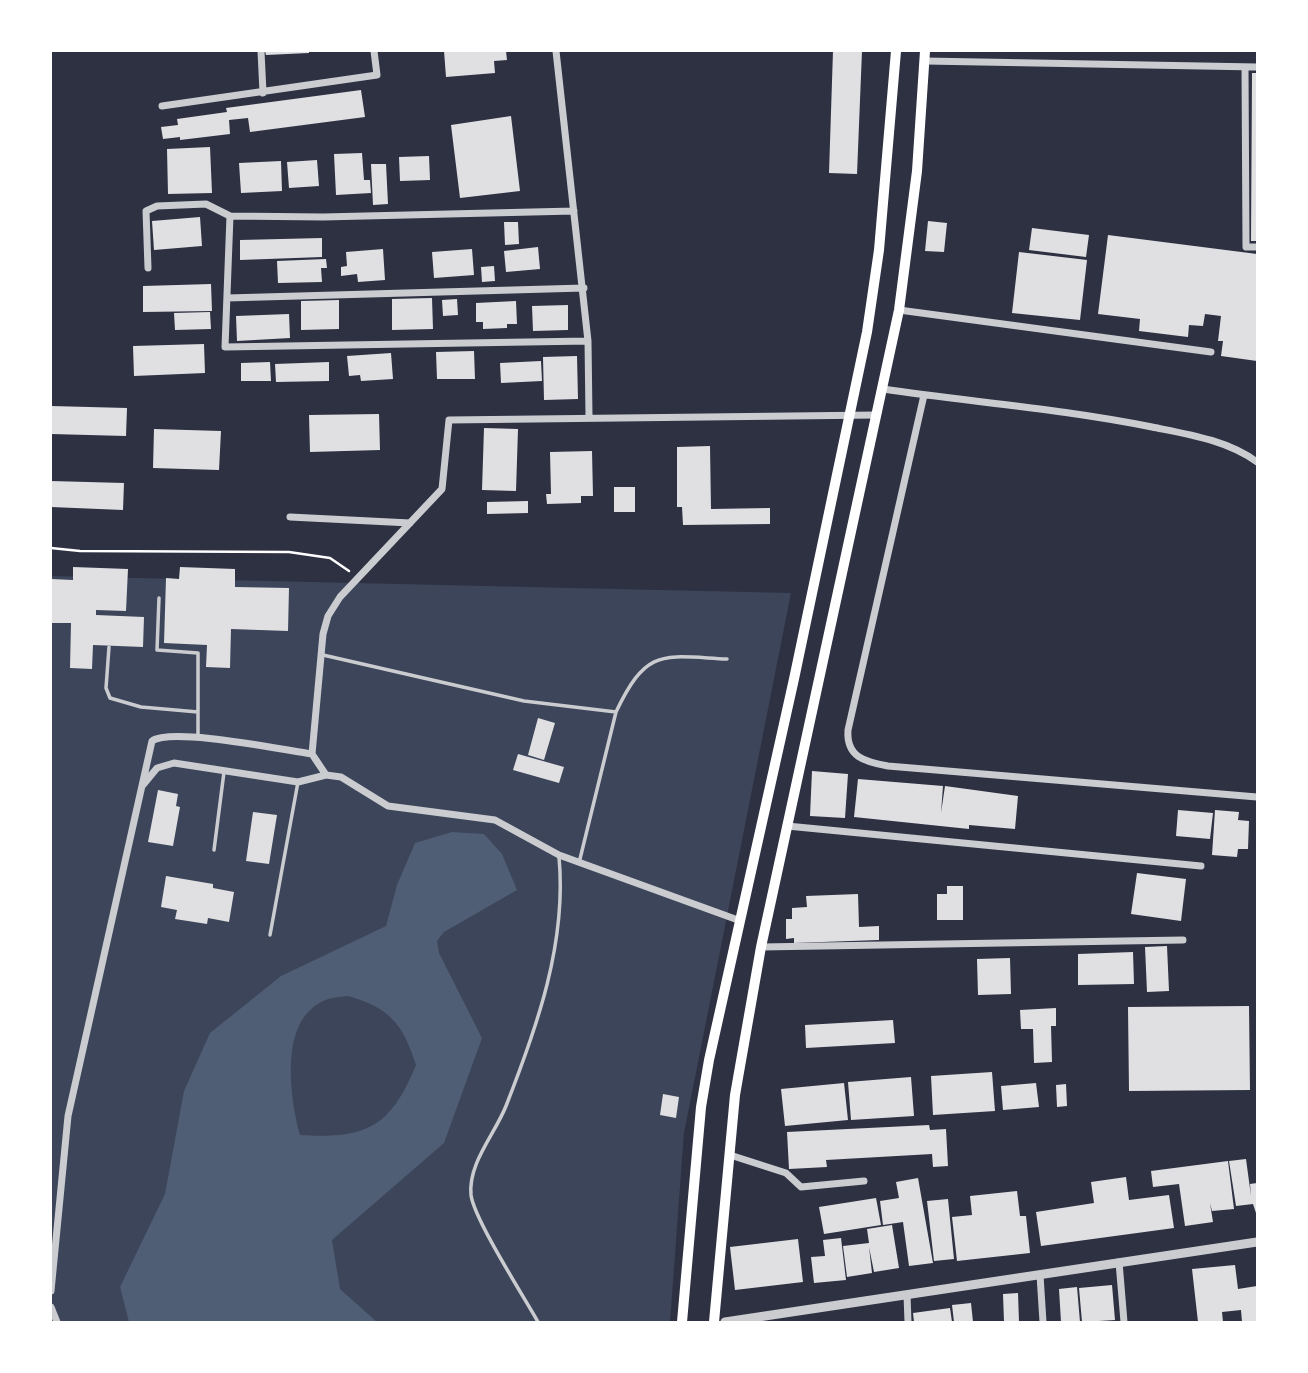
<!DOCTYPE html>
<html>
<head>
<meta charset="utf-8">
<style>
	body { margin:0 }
	#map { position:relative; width:1308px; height:1373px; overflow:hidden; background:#2d3142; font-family:"Varela Round",sans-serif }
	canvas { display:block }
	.frame { position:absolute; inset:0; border:52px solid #fff; pointer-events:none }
</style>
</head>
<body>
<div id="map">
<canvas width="1308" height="1373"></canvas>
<div class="frame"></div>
</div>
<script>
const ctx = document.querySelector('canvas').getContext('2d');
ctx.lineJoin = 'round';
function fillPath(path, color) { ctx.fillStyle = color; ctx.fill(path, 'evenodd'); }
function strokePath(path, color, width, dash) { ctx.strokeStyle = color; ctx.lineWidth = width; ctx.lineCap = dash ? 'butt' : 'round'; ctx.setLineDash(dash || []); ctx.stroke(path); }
fillPath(new Path2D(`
	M51,576l740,17 -107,540 -14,189h-619z`), '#3c4559');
fillPath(new Path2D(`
	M452,832l32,2 18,20 15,36 -73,42 -7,9 2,12 43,85 -38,105 -112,97 8,49 37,33h-248l-9,-35 45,-93 19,-103 26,-58 71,-57 105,-50 11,-41 18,-42zM348,996c42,12 55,28 68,69 -26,63 -50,74 -116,70 -10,-38 -22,-117 26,-135 6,-3 15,-3 22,-4z`), '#4f5d75');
fillPath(new Path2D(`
	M265,51h44v2l-43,2z
	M444,51h62l1,9 -13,1 1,12 -49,4z
	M833,51h29l-5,123 -28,-1z
	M1252,73h5v168h-6z
	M361,90l4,27 -115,15 -2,-14 -19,2 1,14 -50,6v-3l-17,2 -2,-12 17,-2 -1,-6 50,-7 -1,-4z
	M511,116l9,75 -60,7 -9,-73z
	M210,147l2,46 -44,1 -1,-45z
	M362,153l2,27h6l1,13 -35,2 -2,-41z
	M429,156l1,24 -30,1 -1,-24z
	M317,160l2,26 -30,2 -2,-26z
	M281,161l1,30 -41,2 -2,-30z
	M371,164h15l2,40 -15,1z
	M200,217l2,29 -48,4 -2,-29z
	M928,221l19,2 -3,29 -19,-1z
	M504,222h14l1,22 -14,1z
	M1032,228l57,7 -3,22 -57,-7z
	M1108,235l149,19v107l-36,-5 2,-15h-5l3,-25 -16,-2 -2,12 -14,-1 -1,12 -49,-6 1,-12 -42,-5z
	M322,238v19l-82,3v-20z
	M538,247l2,22 -34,3 -2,-21z
	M383,249l2,31 -27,2 -1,-8 -16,2v-9l6,-1 -1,-14z
	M472,249l2,26 -40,3 -2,-26z
	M1019,252l68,8 -7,60 -68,-7z
	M326,259l1,9h-6l1,14 -44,1 -1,-22z
	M494,266l1,15 -13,1 -1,-15z
	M211,284l1,27 -69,1v-26z
	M432,298l1,31 -41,1v-31z
	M457,299l1,16 -15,1 -1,-16z
	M339,300v29l-38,1v-29z
	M516,301l1,23h-10v4l-24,1v-7h-7v-19z
	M568,305v25l-35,1 -1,-25z
	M210,312l1,17 -36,1 -1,-17z
	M289,314l1,24 -53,3 -1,-25z
	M204,344l1,29 -71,3 -1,-30z
	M474,351l1,28h-38l-1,-27z
	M391,353l2,26 -32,2 -1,-6 -11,1 -2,-20z
	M577,356l1,43 -34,1 -1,-43z
	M541,361l1,20 -41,2 -1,-20z
	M270,362l1,19h-30v-18z
	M329,362v19l-53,1 -1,-18z
	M51,406l76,2 -1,28 -75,-2z
	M379,414l1,36 -70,2 -1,-37z
	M484,428l34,1 -2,62 -34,-1z
	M154,429l67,2 -2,39 -66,-2z
	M710,446l1,63 59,-1v16l-87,1 -1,-18h-5v-60z
	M592,451l1,45h-12v7l-34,1 -1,-10h5l-1,-42z
	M51,481l73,2 -1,27 -72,-3z
	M614,487h21v25h-21z
	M528,501v12l-41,1v-12z
	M73,567l55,2 -2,42 -30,-1v5l48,2 -1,30 -50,-2 -1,24 -22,-1 1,-45h-20v-44l22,1z
	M180,567l55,2v18l54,1 -1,43 -57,-2 -1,39 -24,-1 1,-22 -43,-2 2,-65 13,1z
	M538,718l17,5 -11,37 -16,-5z
	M518,754l46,13 -5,16 -46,-13z
	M812,771l36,3 -3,44 -35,-2z
	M858,779l85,7 -2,27 4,-27 73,10 -3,33 -46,-4v4l-115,-12z
	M158,790l20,4 -2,12 4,1 -7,39 -25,-4z
	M1178,810l35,3 -3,26 -34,-3z
	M1215,810l24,2 -1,8 11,1 -1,28h-10l-1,8 -25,-2z
	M253,812l24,3 -8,49 -23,-3z
	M1137,873l49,6 -5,42 -50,-7z
	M166,876l47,8v4l21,4 -5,30 -21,-4 -1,6 -32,-5 2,-9 -16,-3z
	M947,886h16v34h-26v-26h10z
	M858,894l1,33 20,-1v14l-85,3v-5l-8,1v-20h6v-11l15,-1 -1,-11z
	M1167,946l2,45 -22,1 -2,-45z
	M1133,952l1,32 -56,1v-31z
	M1010,958l1,36 -33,1 -1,-36z
	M1249,1006l1,84 -121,1 -1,-84z
	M1056,1008v18h-5l1,36 -18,1 -1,-34h-12l-1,-19z
	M893,1020l2,23 -89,5 -1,-23z
	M992,1072l3,39 -62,4 -2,-39z
	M911,1077l3,39 -63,4 -3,-38z
	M844,1083l4,37 -63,6 -4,-37z
	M1036,1083l3,24 -36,3 -2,-24z
	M1066,1084l1,22 -10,1 -1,-22z
	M663,1094l16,3 -3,21 -16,-3z
	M929,1125l1,5 16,-1 2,37 -15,1 -1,-13 -106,6 1,7 -38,2 -2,-37z
	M1246,1159l5,37 -1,-12 7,-1v33l-4,-12 -17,2 -7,-45z
	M1228,1161l6,48 -22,2 -2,-8 3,19 -28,4 -6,-42 -26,3 -2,-16z
	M1126,1177l3,23 40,-5 5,33 -133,18 -5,-34 58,-9 -3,-21z
	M918,1178l15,85 -24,3 -6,-44 -20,3 -3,-24 19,-3 -3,-16z
	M1017,1191l3,25h6l4,37 -73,8 -5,-44 20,-2 -2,-19z
	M876,1198l5,27 -57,9 -5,-27z
	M948,1199l6,60 -20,2 -7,-60z
	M892,1225l7,43 -25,4 -5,-25 3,26 -25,4 -4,-31 26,-3 -2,-14z
	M841,1238l5,42 -32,3 -3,-26 14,-1 -2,-16z
	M798,1239l5,43 -68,8 -5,-43z
	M1235,1265l3,24 19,-3v36h-15l-1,-12 -19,2 1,10h-25l-6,-53z
	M1112,1285l3,35 -33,2 -3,-34z
	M1077,1287l3,35h-19l-2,-33z
	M1018,1293l1,29h-15l-1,-28z
	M971,1303l2,19h-19l-2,-17z
	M950,1308l2,14h-38l-1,-9z`), '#e0e0e3');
strokePath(new Path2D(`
	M51,548l29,3 209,1 41,6 19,13`), '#fff', 2.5);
strokePath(new Path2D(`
	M159,598l-2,52 41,3v84
	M109,647l-3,41 4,10 31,9 57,5
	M323,655l201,46 92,11 -37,151
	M616,712c31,-65 46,-56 111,-53
	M214,850l10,-78
	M270,935l28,-153
	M538,1322c-14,-25 -64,-103 -67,-127 -3,-32 24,-61 35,-89 31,-79 61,-163 53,-249`), '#caccd0', 3.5);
strokePath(new Path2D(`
	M261,51l2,42
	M556,51l32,290 1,75
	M925,61l332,6
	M1245,67l1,180h11
	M162,106l215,-31 -3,-24
	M230,216l93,1 251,-6
	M148,268l-2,-57 11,-5 49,-2 24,12 -5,131 363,-6
	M227,298l357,-10
	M899,310l312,42
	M883,389c89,13 180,20 269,38 35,7 75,13 105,35
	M924,395l-76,335c-2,27 17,32 40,36l369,31
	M290,517l120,6
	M312,754l11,-120 5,-18 12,-19 102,-108 7,-69 427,-5
	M143,785l14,-17 17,-5 124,19 28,-7 15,2 47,29 107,14 64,35 179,65
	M787,826l414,40
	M761,947l422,-7
	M730,1155l56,18 15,14 63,-6
	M1119,1262l5,60
	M1040,1275l3,47
	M51,1291l17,-175 84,-375c20,-14 131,9 160,13l14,21
	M907,1295l1,27
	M51,1307l6,15`), '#caccd0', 7);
strokePath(new Path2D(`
	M725,1322l532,-80`), '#caccd0', 9);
strokePath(new Path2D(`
	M682,1322l19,-215 8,-47 85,-381 73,-347 12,-82 17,-199
	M714,1322l21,-227 26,-148 138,-637 18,-139 8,-120`), '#fff', 10);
</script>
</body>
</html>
